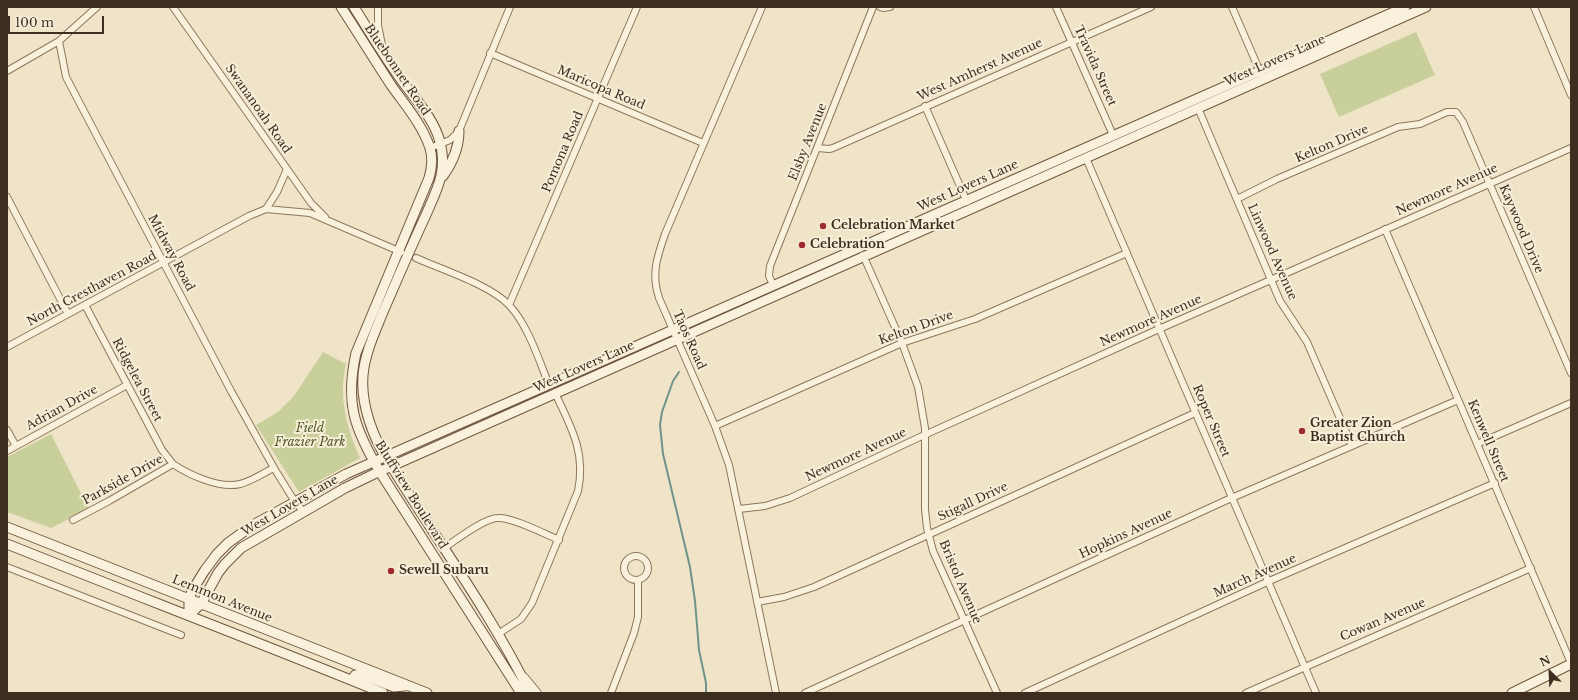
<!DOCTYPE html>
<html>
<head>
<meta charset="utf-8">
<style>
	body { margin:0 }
	#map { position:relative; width:1578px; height:700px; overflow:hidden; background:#f0e4c8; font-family:"Libre Baskerville",serif }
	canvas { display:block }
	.frame { position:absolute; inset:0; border:8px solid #3d2e20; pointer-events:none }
	.north { position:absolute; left:1530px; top:652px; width:40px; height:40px; -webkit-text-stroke:3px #f7eed8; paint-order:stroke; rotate:336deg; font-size:11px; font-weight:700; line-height:16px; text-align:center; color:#3d2e20 }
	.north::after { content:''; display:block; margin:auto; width:14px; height:18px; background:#3d2e20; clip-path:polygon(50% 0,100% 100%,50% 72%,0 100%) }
	.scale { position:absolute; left:8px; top:16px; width:96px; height:18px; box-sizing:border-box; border:2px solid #3d2e20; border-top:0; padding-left:5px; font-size:12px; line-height:14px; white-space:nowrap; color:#3d2e20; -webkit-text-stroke:3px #f7eed8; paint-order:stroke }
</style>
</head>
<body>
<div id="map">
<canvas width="1578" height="700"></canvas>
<div class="frame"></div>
<div class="north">N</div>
<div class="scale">100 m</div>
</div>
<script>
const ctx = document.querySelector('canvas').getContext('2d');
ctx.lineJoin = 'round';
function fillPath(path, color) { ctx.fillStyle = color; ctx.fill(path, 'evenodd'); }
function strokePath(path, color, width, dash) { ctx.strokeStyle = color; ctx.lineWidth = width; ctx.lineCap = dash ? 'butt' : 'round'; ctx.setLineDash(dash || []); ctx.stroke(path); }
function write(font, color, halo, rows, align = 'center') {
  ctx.font = font + ' "Libre Baskerville",serif'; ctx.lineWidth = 4; ctx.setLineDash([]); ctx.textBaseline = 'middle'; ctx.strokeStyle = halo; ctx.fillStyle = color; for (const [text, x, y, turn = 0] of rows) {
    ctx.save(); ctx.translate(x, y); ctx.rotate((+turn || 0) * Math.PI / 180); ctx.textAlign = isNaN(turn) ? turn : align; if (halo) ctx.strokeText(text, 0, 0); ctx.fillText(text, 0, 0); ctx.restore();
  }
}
fillPath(new Path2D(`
	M1416,32l19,43 -96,42 -19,-43z
	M323,352l23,12c-8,33 1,65 14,94l-61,34 -43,-67 22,-13 16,-16z
	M51,434l38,75 -38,19 -44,-16v-55z`), '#c9cf9b');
strokePath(new Path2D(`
	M679,372l-6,9 -11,31 -2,13 3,29 27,113 5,34 4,49 7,33v10`), '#6f938a', 2);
const street = new Path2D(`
	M173,7l138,196 14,14
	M378,7v18l5,25
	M762,7l-97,227c-8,23 -14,40 -6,64l56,128 14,39 47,228
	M880,7l3,1 7,-1
	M1056,7l57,128
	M1232,7l29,67
	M1534,7l37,88
	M59,41l7,36 11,21 154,293 43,77 21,34 9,10
	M490,53l213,90
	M7,71l52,-30 38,-34
	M925,106l42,96
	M1198,108l82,193 27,41 45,104
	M430,148l20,-8 9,-9 51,-124
	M818,148l11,1 4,-1 318,-141
	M1086,158l230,535
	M7,197l61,117
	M1237,199l40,-20 121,-52 22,-3 27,-12h9l7,10 108,251
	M266,209l11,-17 10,-23
	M1385,229l186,434
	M863,255l39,88 16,44 7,41v81l2,19 6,23 64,142
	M416,258c27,12 74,27 93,47 19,20 30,55 40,80
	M773,285l-4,-9 1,-10 103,-259
	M85,305l77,145 11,14
	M509,305l128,-298
	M7,347l242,-131 17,-7 44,4 91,39
	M715,426l187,-83 73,-24 152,-66
	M7,430l9,16
	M1477,444l94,-41
	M7,451l120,-66
	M739,509l26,-3 25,-8 130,-61 239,-108 412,-181
	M73,520l36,-19 64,-37c16,11 47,25 67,20 12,-3 23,-11 34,-16
	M444,548c12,-8 40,-30 54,-30 14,-1 47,16 61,22
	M624 568a12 12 0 1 1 24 0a12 12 0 1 1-24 0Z
	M7,567l174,68
	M757,602l27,-5 30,-10 381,-174
	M498,634l23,-15 11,-16 46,-112c8,-39 -7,-64 -23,-98
	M525,677l13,16
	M611,693l23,-60 4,-16v-37
	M805,693l422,-193 231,-100
	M1025,693l242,-111 228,-99
	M1246,693l285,-125`);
const secondary = new Path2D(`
	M341,7c17,26 33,52 50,78 14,20 31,39 39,63 3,10 2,20 -1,30l-73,175c-11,50 -2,75 24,119l141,221
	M354,7c15,24 30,49 46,71 14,20 34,40 40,64 8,30 -4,49 -15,75 -15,32 -28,63 -42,95 -8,20 -18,41 -20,63 -2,27 7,53 19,76 48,80 107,158 148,242
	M443,176c10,-14 16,-29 16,-45
	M7,527l420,166
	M7,544c125,50 251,98 376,149
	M189,615l12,-11 17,-31 7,-9 16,-16 104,-60 29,-14 1052,-467
	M189,615v-16l3,-8 13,-21 12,-16 11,-11 25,-18 93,-51 1059,-467
	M352,680l3,-5 4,-1 35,13 11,-1
	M1512,693l59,-29`);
strokePath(street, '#8d765c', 8);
strokePath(secondary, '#6f573f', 11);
strokePath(street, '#faf1dc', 6);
strokePath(secondary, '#faf1dc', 9);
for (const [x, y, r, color] of [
	[823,226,4,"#9e2a2b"],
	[802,245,4,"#9e2a2b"],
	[1302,431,4,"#9e2a2b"],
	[391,571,4,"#9e2a2b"]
]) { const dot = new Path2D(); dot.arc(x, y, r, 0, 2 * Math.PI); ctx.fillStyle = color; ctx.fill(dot); strokePath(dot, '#f7eed8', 1.5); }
write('12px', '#3d2e20', '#f7eed8', [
	["West Lovers Lane",1275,61,-24],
	["Travida Street",1095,66,66],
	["Bluebonnet Road",397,70,56],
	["West Amherst Avenue",980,70,-24],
	["Maricopa Road",601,88,23],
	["Swananoah Road",258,109,55],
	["Elsby Avenue",808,142,-68],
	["Kelton Drive",1332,144,-23],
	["Pomona Road",563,152,-67],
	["West Lovers Lane",968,186,-24],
	["Newmore Avenue",1447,190,-24],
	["Kaywood Drive",1521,229,67],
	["Linwood Avenue",1272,252,66],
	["Midway Road",171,253,62],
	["North Cresthaven Road",92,289,-28],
	["Newmore Avenue",1151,321,-24],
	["Kelton Drive",916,328,-20],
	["Taos Road",689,340,66],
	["West Lovers Lane",584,367,-24],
	["Ridgelea Street",137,380,62],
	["Adrian Drive",62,408,-29],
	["Roper Street",1211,421,67],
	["Kenwell Street",1488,441,67],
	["Newmore Avenue",856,455,-25],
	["Parkside Drive",123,480,-29],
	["Bluffview Boulevard",411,495,58],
	["Stigall Drive",973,502,-25],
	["West Lovers Lane",290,506,-30],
	["Hopkins Avenue",1126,534,-25],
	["March Avenue",1255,576,-24],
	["Bristol Avenue",960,582,67],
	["Lemmon Avenue",222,599,22],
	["Cowan Avenue",1383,620,-23]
]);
write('bold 12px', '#3d2e20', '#f7eed8', [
	["Celebration Market",831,226],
	["Celebration",810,245],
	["Greater Zion",1310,424],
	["Baptist Church",1310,438],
	["Sewell Subaru",399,571]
], 'left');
write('italic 12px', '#4d5a26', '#f7eed8', [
	["Field",310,429],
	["Frazier Park",310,443]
]);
</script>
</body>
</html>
